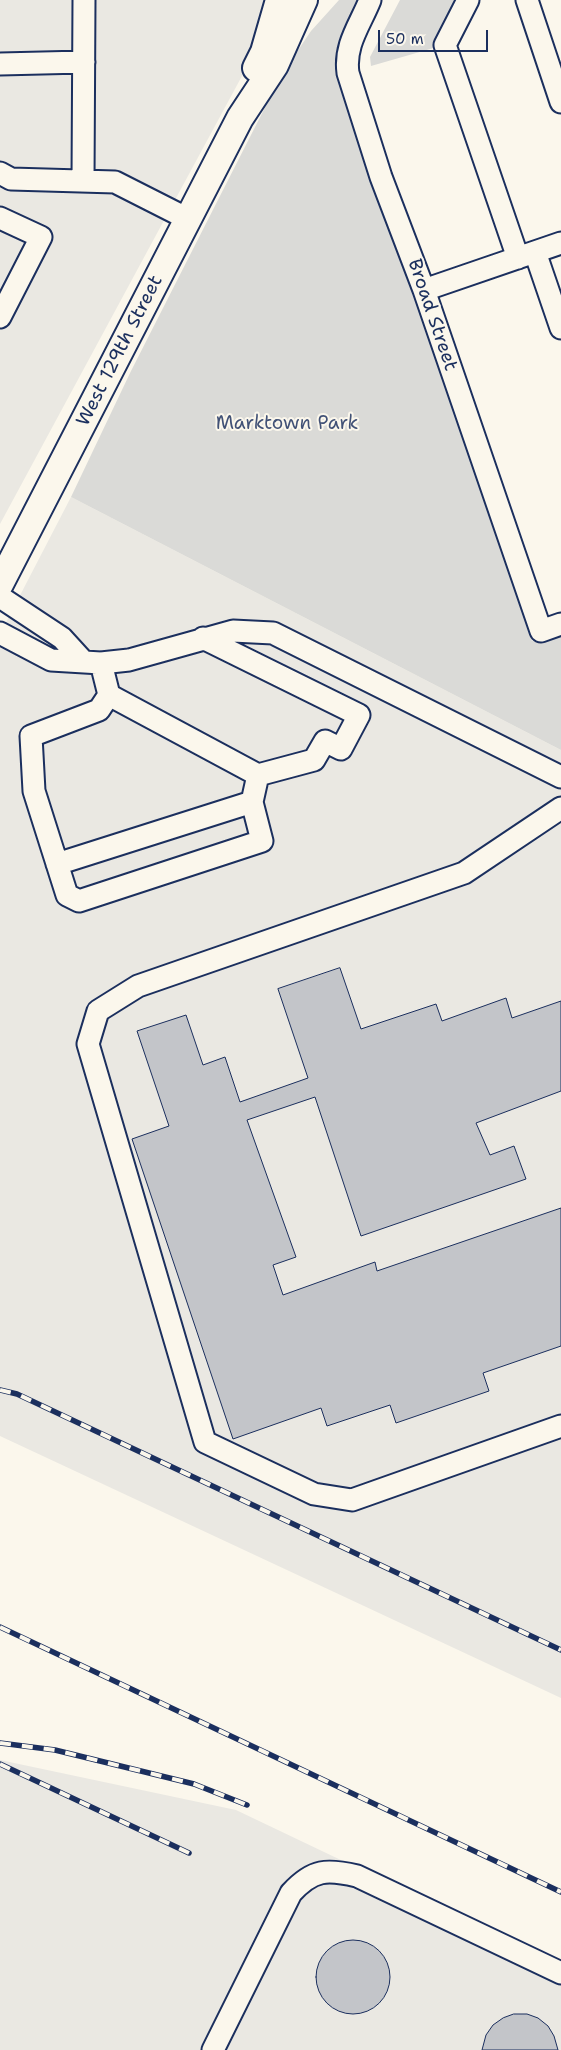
<!DOCTYPE html>
<html>
<head>
<meta charset="utf-8">
<style>
	body { margin:0 }
	#map { position:relative; width:561px; height:2050px; overflow:hidden; background:#fbf7ec; font-family:"Shantell Sans",sans-serif }
	canvas { display:block }
	.scale { position:absolute; left:378px; top:30px; width:110px; height:22px; box-sizing:border-box; border:2px solid #1b2f5e; border-top:0; padding-left:6px; font-size:15px; line-height:18px; white-space:nowrap; color:#1b2f5e; -webkit-text-stroke:4px #fbf7ec; paint-order:stroke }
</style>
</head>
<body>
<div id="map">
<canvas width="561" height="2050"></canvas>
<div class="scale">50 m</div>
</div>
<script>
const ctx = document.querySelector('canvas').getContext('2d');
ctx.lineJoin = 'round';
function fillPath(path, color) { ctx.fillStyle = color; ctx.fill(path, 'evenodd'); }
function strokePath(path, color, width, dash) { ctx.strokeStyle = color; ctx.lineWidth = width; ctx.lineCap = dash ? 'butt' : 'round'; ctx.setLineDash(dash || []); ctx.stroke(path); }
function write(font, color, halo, rows, align = 'center') {
  ctx.font = font + ' "Shantell Sans",sans-serif'; ctx.lineWidth = 4; ctx.setLineDash([]); ctx.textBaseline = 'middle'; ctx.strokeStyle = halo; ctx.fillStyle = color; for (const [text, x, y, turn = 0] of rows) {
    ctx.save(); ctx.translate(x, y); ctx.rotate((+turn || 0) * Math.PI / 180); ctx.textAlign = isNaN(turn) ? turn : align; if (halo) ctx.strokeText(text, 0, 0); ctx.fillText(text, 0, 0); ctx.restore();
  }
}
fillPath(new Path2D(`
	M0,0h283l-283,524z
	M71,497l490,253v948l-561,-262v-802z
	M0,1760l236,50 325,155v85h-561z`), '#eae8e2');
fillPath(new Path2D(`
	M339,0h25l-25,68 193,573 29,-10v119l-490,-253 60,-126 151,-297 29,-43z
	M400,0h74l-23,43 -80,23 -1,-9z`), '#dadad7');
const building = new Path2D(`
	M340,968l21,61 75,-25 6,17 64,-23 6,20 49,-17v90l-85,32 14,32 24,-9 12,33 -165,57 -46,-139 -68,23 49,137 -23,8 10,30 92,-33 2,9 184,-63v138l-78,27 6,18 -93,32 -6,-18 -63,21 -6,-18 -88,31 -101,-300 37,-13 -32,-95 49,-16 17,50 22,-8 15,45 68,-24 -30,-89z
	M316 1977a37 37 0 1 1 74 0a37 37 0 1 1-74 0Z
	M514,2014h13l11,4 10,8 6,10 4,14h-76l4,-15 7,-10 10,-7z`);
fillPath(building, '#c3c5c9');
strokePath(building, '#1b2f5e', 1);
const minor = new Path2D(`
	M370,0c-10,25 -26,45 -22,73l33,104 43,113 117,341 20,-7
	M468,0l-23,45 73,213
	M527,0l34,102
	M0,64l84,-2
	M0,173l11,6 104,3 73,37
	M83,181l1,-181
	M0,218l41,19 -41,80
	M535,252l26,76
	M424,290l137,-47
	M0,597l62,41 21,23
	M0,633l51,27 50,3 28,-3 104,-29 40,2 288,144
	M203,638l156,77 -18,34 -16,-8 -11,19 -56,15
	M101,663l8,32 149,80 -6,27 10,39 -183,60 -12,-6 -33,-104 -3,-55 68,-26 10,-15
	M561,808l-97,65 -326,113 -40,25 -10,33 117,398 109,52 38,6 209,-74
	M57,864l195,-62
	M213,2050l78,-157c22,-24 36,-24 66,-17l204,97`);
const major = new Path2D(`
	M256,68l8,-16 15,-52
	M0,584l240,-466 35,-53 29,-65`);
strokePath(minor, '#1b2f5e', 25);
strokePath(major, '#1b2f5e', 30);
strokePath(minor, '#fbf7ec', 21);
strokePath(major, '#fbf7ec', 26);
const rail = new Path2D(`
	M0,1390l17,4 544,256
	M0,1627l561,265
	M0,1743l55,7 139,34 53,21
	M0,1764l189,89`);
strokePath(rail, '#1b2f5e', 5.5);
strokePath(rail, '#fbf7ec', 4, [11]);
write('19px', '#1b2f5e', '#fbf7ec', [
	["Broad Street",432,315,71],
	["West 129th Street",120,351,-63]
]);
write('19px', '#415176', '#fbf7ec', [
	["Marktown Park",287,424]
]);
</script>
</body>
</html>
